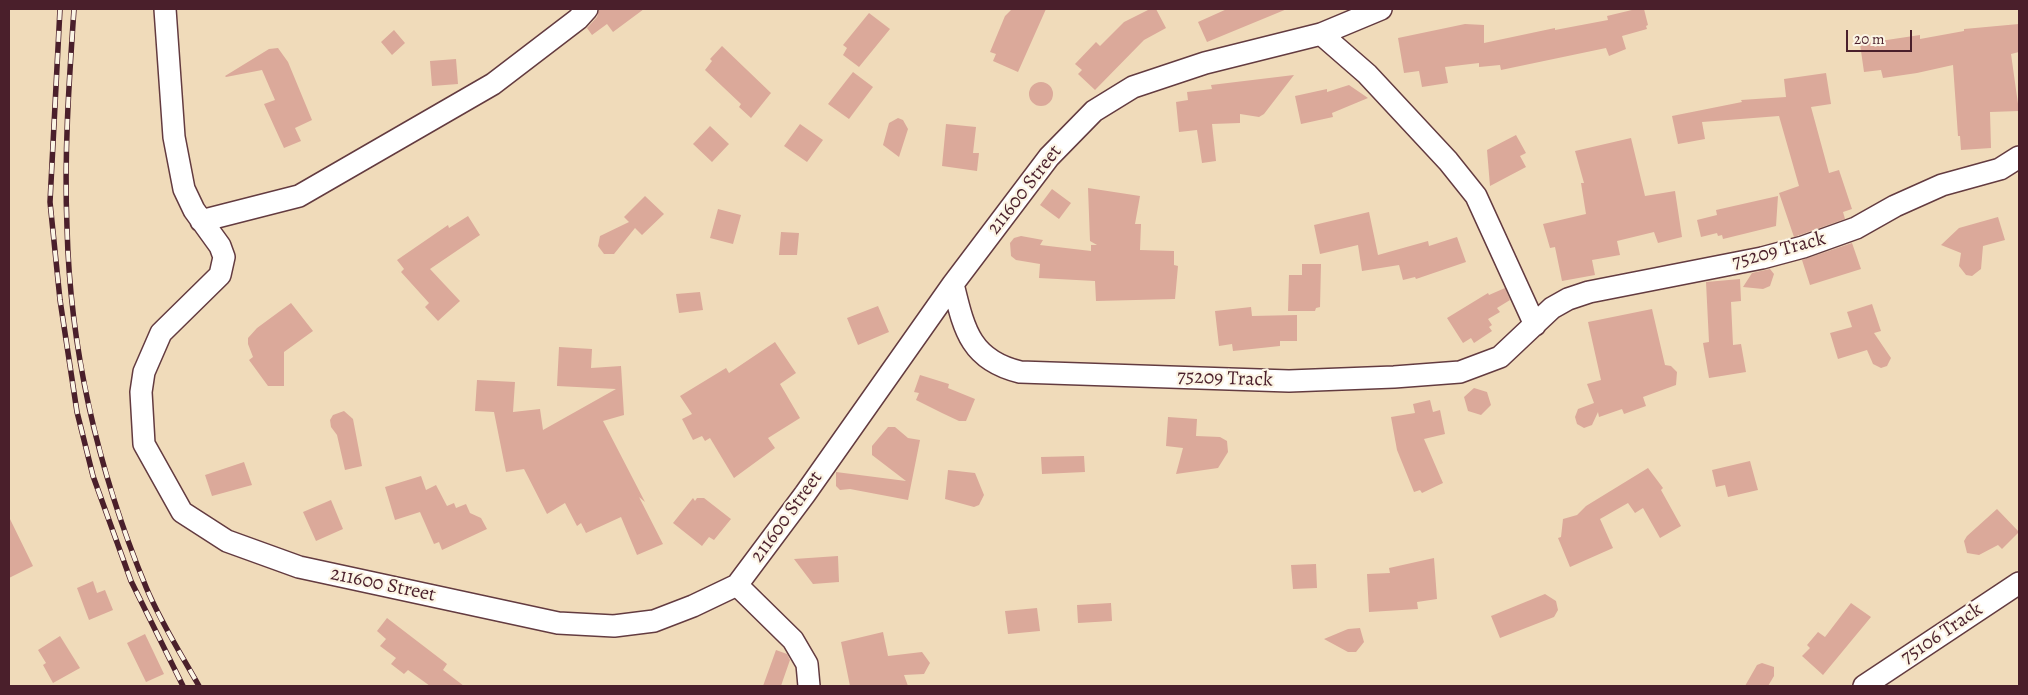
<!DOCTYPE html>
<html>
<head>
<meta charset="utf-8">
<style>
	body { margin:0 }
	#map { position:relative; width:2028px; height:695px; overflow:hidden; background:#f0dbba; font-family:Alegreya,serif }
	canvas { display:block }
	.frame { position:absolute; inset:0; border:10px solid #4a1f2b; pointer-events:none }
	.scale { position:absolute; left:1846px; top:30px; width:66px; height:22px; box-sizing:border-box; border:2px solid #4a1f2b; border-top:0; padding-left:6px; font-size:15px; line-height:18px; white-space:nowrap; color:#4a1f2b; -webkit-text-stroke:4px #fcf5e5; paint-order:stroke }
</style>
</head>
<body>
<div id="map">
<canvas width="2028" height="695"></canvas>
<div class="frame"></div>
<div class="scale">20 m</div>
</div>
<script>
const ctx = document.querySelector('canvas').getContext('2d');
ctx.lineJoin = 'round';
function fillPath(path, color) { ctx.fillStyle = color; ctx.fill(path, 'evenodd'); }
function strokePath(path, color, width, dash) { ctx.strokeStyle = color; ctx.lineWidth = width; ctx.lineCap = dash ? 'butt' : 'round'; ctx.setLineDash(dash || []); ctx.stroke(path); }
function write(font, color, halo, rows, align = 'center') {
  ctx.font = font + ' Alegreya,serif'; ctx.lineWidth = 4.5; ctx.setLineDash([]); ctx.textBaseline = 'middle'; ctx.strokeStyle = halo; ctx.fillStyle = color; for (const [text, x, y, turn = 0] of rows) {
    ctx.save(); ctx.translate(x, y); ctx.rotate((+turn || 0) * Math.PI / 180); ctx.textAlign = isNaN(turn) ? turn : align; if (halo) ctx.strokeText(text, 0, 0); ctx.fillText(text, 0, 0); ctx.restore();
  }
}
fillPath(new Path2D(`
	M599,9h45l-31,23 -6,-8 -15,11 -5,-7 10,-11z
	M1012,9h34l-28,63 -25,-11 3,-7 -6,-2 15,-36z
	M1150,9h6l10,19 -22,12 -49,50 -17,-16 4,-4 -7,-6 21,-22 4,4 24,-24z
	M1227,9h60l-80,33 -9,-20z
	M1636,9h8l4,16 -2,1 1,3 -25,7 4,13 -17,7 -3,-8 -105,22 -1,-5 -21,2v-4l-34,4 3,16 -26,4 -3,-16 -15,2 -6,-35 67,-14 19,1v18l71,-15v2l53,-10 -1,-4z
	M869,13l21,16 -31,38 -16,-12 4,-7 -4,-3z
	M2019,24v28l-8,2 8,57 -29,1 1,36 -30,2 -1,-14h-2l-5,-71 -36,8 -34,5 -2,-8 -17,2 -4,-28 60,-9v4l44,-8v-2z
	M394,30l11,13 -13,12 -11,-13z
	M722,46l49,47 -20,25 -12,-11 2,-3 -36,-34 7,-9 -2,-2z
	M278,48l10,14 24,58 -17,8 6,13 -17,7 -20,-44 11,-4 -13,-30 -36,7 -1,-1 44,-27z
	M456,59l2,25 -26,2 -2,-25z
	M853,72l20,15 -24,32 -21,-15z
	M1826,73l5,31 -20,3 18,66 10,-3 13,39 -9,3 2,7 -51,18 -15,-44 20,-7 -20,-70 -77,6 3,17 -27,5 -6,-28 70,-14 -1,-2 45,-3 -2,-18z
	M1294,75l-30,39 -5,3 -19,-3v9l-28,1 4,37 -14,2 -5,-33 -18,2 -3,-30 12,-2 -1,-8 25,-3 -1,-4z
	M1029 94a12 12 0 1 1 24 0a12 12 0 1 1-24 0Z
	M1349,85l19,13 -36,15 1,4 -32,7 -6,-28 32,-7v3z
	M898,118l5,2 5,9 -9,28 -16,-12 6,-22z
	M800,124l23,16 -16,22 -23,-16z
	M946,124l30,3 -3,26h6l-2,18 -35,-5z
	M710,126l19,18 -17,18 -19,-18z
	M1516,135l10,18 -6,3 6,11 -36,19 -3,-36z
	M1631,138l14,58 30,-5 7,46 -24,6 -4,-11 -37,9 3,14 -28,5 3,15 -33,6 -7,-34 -5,1 -7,-24 43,-10 -5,-31h3l-9,-32z
	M1088,188l52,8 -5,28h6l-1,26 34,1v14l4,1 -3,33 -79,2 -1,-20 -56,-3 1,-14 -24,-4 -5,-4 -1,-13 4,-5 7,-2 22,4 -3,5 51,6v-6h6l-7,-4z
	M1052,189l19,14 -12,16 -19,-14z
	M645,196l19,18 -22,21 -7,-7 -21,26h-10l-6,-8 2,-10 29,-14 -5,-5z
	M1778,196l-2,30 -53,13 -1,-4 -4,1 -1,-3 -16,4 -4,-17 20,-5 -1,-5z
	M718,209l23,6 -8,29 -23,-6z
	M1369,212l9,43 50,-14 1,5 28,-9 9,25 -50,17 -1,-2 -12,3 -4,-15 -37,6 -4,-26 -38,9 -6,-29z
	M468,216l12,19 -50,34 30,32 -22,20 -13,-14 4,-4 -28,-31 3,-3 -7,-9 51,-35 1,3z
	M1998,217l7,23 -22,6 -2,23 -9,7 -6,-1 -7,-9 2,-13 -20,-8 18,-17z
	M781,232l18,1 -2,22h-18z
	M1852,243l9,26 -51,16 -8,-25z
	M1302,264h19l-1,43 -4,1 -1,3h-27l1,-36h13z
	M1770,269l4,5 -4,12 -7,3 -20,-2 9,-14z
	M1740,279l1,22 -10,1 2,43 8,-1 5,28 -37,6 -6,-35 6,-1 -3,-60z
	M1505,288l5,12 -13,8 3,4 -12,7 4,6 -3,2 3,4 -18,12 -3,-5 -8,5 -16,-25 41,-25 1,2z
	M700,292l3,18 -24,3 -3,-19z
	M291,303l22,28 -29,21v34h-16l-19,-26 4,-3 -5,-13v-6l9,-10z
	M1872,304l9,27 -7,2 17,25 -4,8 -6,2 -8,-4 -6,-14 -29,9 -8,-26 22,-6 -5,-15z
	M878,306l11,26 -31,13 -11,-27z
	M1251,307l1,9 45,-1v26h-17v5l-47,5 -1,-7 -13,2 -4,-35z
	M1652,309l13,56 6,1 6,6 -1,13 -33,12 3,9 -22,8 -2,-5 -23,8 -1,-5 -6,13 -8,3 -7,-4 -2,-7 3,-8 16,-6 -7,-19 14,-4 -13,-58z
	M775,342l21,31 -16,11 20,34 -32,20 7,10 -41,30 -24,-40 -5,3 -3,-5 -9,4 -11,-21 10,-5 -12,-18 46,-28 3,5z
	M559,347l33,2 -1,19 30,-2 3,49 -21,6 42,81 -6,-5 24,47 -26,11 -16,-38 -35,16 -5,-10 -4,3 -12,-23 -18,11 -23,-45 -18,3 -12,-60 -19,-1 2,-31 38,2 -2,30 27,-3 3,21 73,-41 -59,-3z
	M920,375l29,9 -1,4 27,11 -9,22h-7l-17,-8 -26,-13 3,-7 -5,-1z
	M1474,388l13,4 4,13 -10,10 -13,-4 -4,-14z
	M1430,400l3,12 7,-2 5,24 -21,5 19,44 -21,10 -2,-3 -6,2 -17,-42 -6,-33 24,-4 -2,-9z
	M344,411l9,8 9,47 -17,4 -8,-35 -6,-8 -1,-7 3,-5z
	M1168,417l29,2 -1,17 24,1 7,4 1,11 -10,16 -42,6 7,-26 -17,-2z
	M888,427h7l13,11 12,2 -12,60 -58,-11 -10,1 -4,-4v-14l70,9 -34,-26v-9z
	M1084,456l1,16 -43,2 -1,-17z
	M1750,461l8,29 -30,7 -3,-12 -9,2 -4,-17z
	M244,462l8,23 -40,11 -7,-21z
	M1648,468l15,20 -2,2 20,36 -21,12 -17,-30 -8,5 -7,-10 -28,16 13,29 -43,19 -12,-29 3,-1 2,-18 14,-4 9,-9z
	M948,470l27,3 9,22 -5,10 -5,2 -29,-8z
	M421,476l5,14 10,-5 11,21 7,-3 2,5 10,-4 4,9 11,5 6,11 -45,21 -3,-8 -5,2 -14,-32 -25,8 -10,-33z
	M693,498l2,3 2,-3h7l27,21 -17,21 -5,-3 -7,9 -29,-23z
	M331,500l12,29 -27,12 -13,-29z
	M1997,509l22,23 -17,17 -4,-4 -19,10 -12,-2 -3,-12 3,-5z
	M9,517l24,49 -24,12z
	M838,556l1,26 -26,2 -19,-25z
	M1434,558l3,41 -20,3 1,7 -49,3 -2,-38 23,-1 -1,-5z
	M1316,564l1,24 -24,1 -2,-24z
	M93,581l4,12 8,-3 8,20 -24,10 -12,-32z
	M1545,594l11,7 2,9 -4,7 -54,21 -9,-22z
	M1111,603l1,18 -34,2 -1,-18z
	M1851,603l20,14 -48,58 -21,-19 8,-8 -3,-3 11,-13 7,5z
	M1037,608l3,23 -32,3 -3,-23z
	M387,618l60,46 -4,6 21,16h-34l-22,-16 -4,4 -13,-10 5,-6 -16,-12 6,-7 -9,-8z
	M1360,628l4,14 -8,10h-8l-24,-13 24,-10z
	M883,632l5,24 34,-4 8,11 -6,11 -20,1 4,11h-58l-9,-44z
	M145,634l19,40 -18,8 -19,-39z
	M60,636l20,32 -27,15 -10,-18 3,-2 -8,-13z
	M776,650l11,4 3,6 -7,20 -2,6h-18z
	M1762,663l12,4v9l-6,10h-23l12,-21z`), '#dba99a');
const street = new Path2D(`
	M165,9l9,128 10,52 10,21 26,36 4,11 -4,18 -59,58 -17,39 -3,20 3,52 38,68 45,29 72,26 259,56 56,3 40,-5 39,-15 44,-21 68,-91 148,-210 96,-127 45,-46 39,-24 72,-24 116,-29 60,-25
	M1321,34l46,40 81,87 28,35 59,129
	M201,221l98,-25 194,-112 85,-65 9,-10
	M953,284c11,45 17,76 67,88l269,9 105,-4 66,-5 40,-15 52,-49 16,-9 21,-7 173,-34 41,-11 53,-19 39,-22 47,-21 58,-16 19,-12
	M737,585l56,55 14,24 2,22
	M1864,686l155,-103`);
strokePath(street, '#633b40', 24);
strokePath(street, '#fff', 21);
const rail = new Path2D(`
	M60,9l-10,193 10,98 17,112 16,64 38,105 52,105
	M74,9c-5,73 -10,145 -7,218 3,123 32,246 79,360 14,34 35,67 53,99`);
strokePath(rail, '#4a1f2b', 5.5);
strokePath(rail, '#fcf5e5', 4, [11]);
write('20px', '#4a1f2b', '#fcf5e5', [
	["211600 Street",1025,190,-52],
	["75209 Track",1779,251,-15],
	["75209 Track",1225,379,2],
	["211600 Street",787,517,-54],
	["211600 Street",383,585,12],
	["75106 Track",1942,634,-34]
]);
</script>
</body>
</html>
